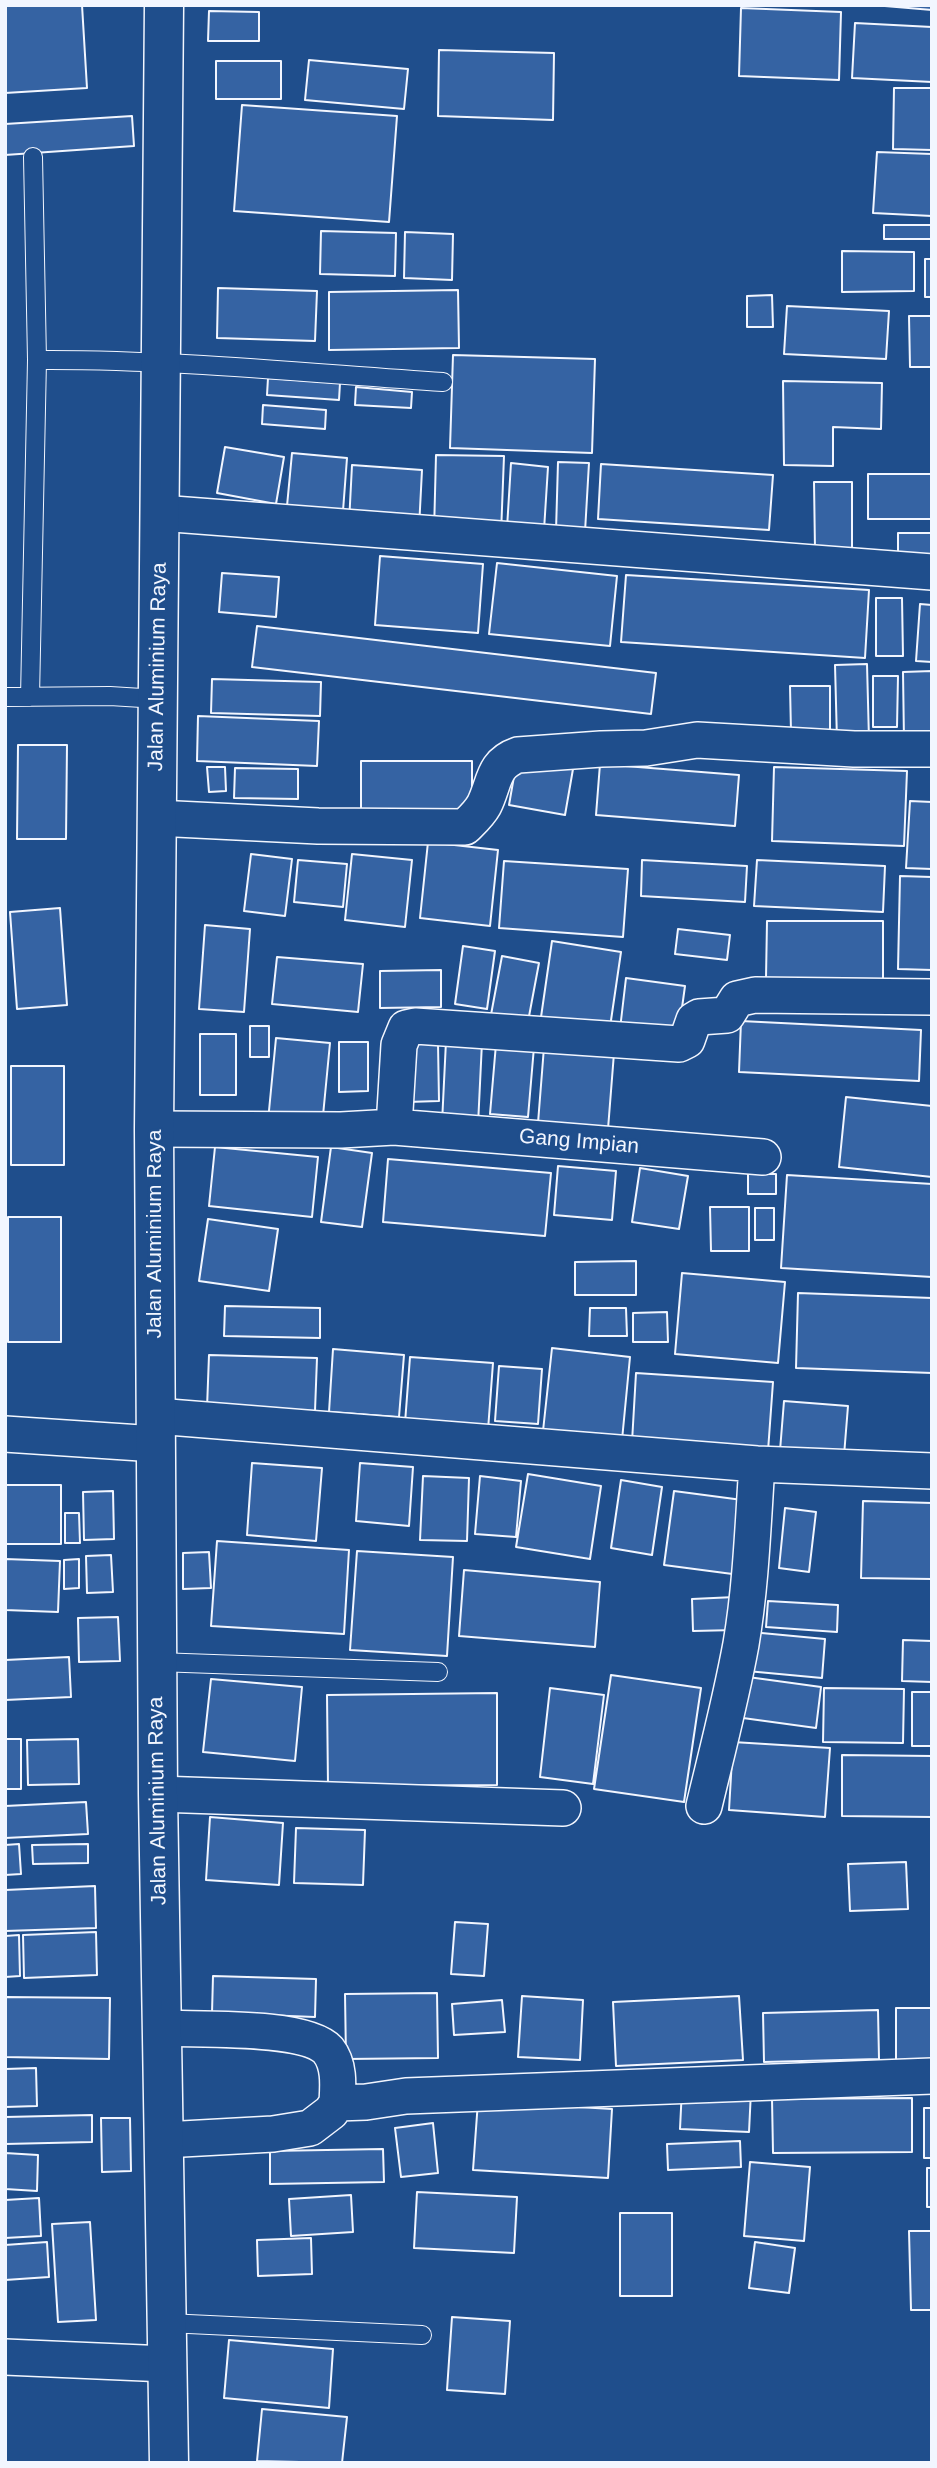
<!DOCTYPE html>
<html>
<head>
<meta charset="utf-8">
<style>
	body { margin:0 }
	#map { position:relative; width:937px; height:2468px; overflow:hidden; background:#1f4e8c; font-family:Arial,sans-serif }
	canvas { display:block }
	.frame { position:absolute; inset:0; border:7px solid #f2f6ff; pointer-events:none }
</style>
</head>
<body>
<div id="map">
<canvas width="937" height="2468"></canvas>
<div class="frame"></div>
</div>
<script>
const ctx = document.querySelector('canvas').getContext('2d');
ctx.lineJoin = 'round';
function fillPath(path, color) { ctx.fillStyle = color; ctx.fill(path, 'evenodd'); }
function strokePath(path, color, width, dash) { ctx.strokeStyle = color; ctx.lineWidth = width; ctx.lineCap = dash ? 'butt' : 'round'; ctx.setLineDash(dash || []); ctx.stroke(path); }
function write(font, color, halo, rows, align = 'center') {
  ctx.font = font + ' Arial,sans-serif'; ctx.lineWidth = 5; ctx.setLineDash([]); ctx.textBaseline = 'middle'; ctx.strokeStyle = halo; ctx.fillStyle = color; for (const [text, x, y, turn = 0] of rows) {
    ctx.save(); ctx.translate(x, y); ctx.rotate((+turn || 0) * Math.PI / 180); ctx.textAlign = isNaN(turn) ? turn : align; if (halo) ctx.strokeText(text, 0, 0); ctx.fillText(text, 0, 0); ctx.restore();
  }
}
const building = new Path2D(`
	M5,5h77l5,83 -82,5z
	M873,5h59v5z
	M741,8l100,4 -2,68 -100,-4z
	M209,11l50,1v29h-51z
	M855,23l77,4v55l-80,-4z
	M439,50l115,3 -1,67 -115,-4z
	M309,60l99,9 -4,40 -99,-9z
	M216,61h65v38h-65z
	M894,88h38v62l-39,-1z
	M242,105l155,11 -8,106 -155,-11z
	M132,116l2,30 -129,9v-31z
	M877,152l55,2v62l-59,-3z
	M884,225h48v14h-48z
	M321,231l75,2 -1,43 -75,-2z
	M405,232l48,2 -1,46 -48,-2z
	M842,251l72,1v39l-72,1z
	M925,259h7v38h-7z
	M218,288l99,3 -2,50 -98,-3z
	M458,290l1,58 -130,2v-58z
	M772,295l1,32h-26v-31z
	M787,306l102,5 -3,48 -102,-5z
	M909,316h23v51h-22z
	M453,355l142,4 -3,94 -142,-5z
	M268,378l72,5 -1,17 -72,-5z
	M783,381l99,2 -1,46 -48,-2v39l-49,-1z
	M356,387l56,5 -1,16 -56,-3z
	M263,405l63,5 -1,19 -63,-5z
	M225,447l59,10 -8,47 -59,-11z
	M292,453l55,5 -4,53 -56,-5z
	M436,455l68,1 -3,78 -67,-2z
	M558,462l31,1 -4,69 -29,-1z
	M511,463l37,4 -4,63 -37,-2z
	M601,464l172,11 -4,55 -171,-11z
	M352,465l70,5 -3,58 -70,-5z
	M868,474h64v45h-64z
	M814,482h38v68h-37z
	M898,533h34v35h-34z
	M380,556l103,8 -5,69 -103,-8z
	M497,563l120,13 -7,70 -121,-12z
	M222,573l57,4 -3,40 -57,-5z
	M626,575l243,15 -4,68 -244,-16z
	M876,598h26l1,58h-27z
	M920,604l12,1v57l-16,-1z
	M257,626l399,47 -5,41 -399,-47z
	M867,664l2,76 -32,1 -2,-76z
	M932,671v70h-28l-1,-69z
	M873,676h25l-1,51h-24z
	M212,679l109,3 -1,34 -109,-3z
	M790,686h40v46h-39z
	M198,716l121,5 -2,45 -120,-5z
	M18,745h49l-1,94h-49z
	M517,759l56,10 -8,46 -56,-10z
	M361,761h111v54h-111z
	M600,764l139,11 -4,51 -139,-11z
	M207,767h18l1,24 -17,1z
	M774,767l133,4 -3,75 -132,-5z
	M235,768l63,1v30l-64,-1z
	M910,801l22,1v67l-26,-1z
	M428,842l70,8 -8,76 -70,-8z
	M251,854l41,5 -7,57 -41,-5z
	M352,854l60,6 -7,67 -60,-7z
	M298,860l49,4 -4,43 -49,-5z
	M642,860l105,6 -2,36 -104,-6z
	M757,860l128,6 -2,46 -129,-6z
	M504,861l124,8 -5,68 -124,-9z
	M900,876l32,1v93l-34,-1z
	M60,908l7,97 -50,4 -7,-97z
	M767,921h116v58l-117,-1z
	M205,925l45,4 -6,83 -45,-3z
	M678,929l52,6 -3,25 -52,-6z
	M552,941l69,11 -12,82 -69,-10z
	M463,946l32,5 -8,58 -32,-5z
	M502,956l37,7 -12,64 -37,-7z
	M277,957l86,7 -5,48 -86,-8z
	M441,970v37l-61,1v-37z
	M626,978l59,8 -7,51 -58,-8z
	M741,1021l180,9 -2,51 -180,-9z
	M250,1026h19v31h-19z
	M200,1034h36v61h-36z
	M276,1038l54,5 -8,83 -54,-5z
	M446,1041l36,1 -4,83 -36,-2z
	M339,1042h29v49l-29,1z
	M406,1043h32l1,58 -32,1z
	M496,1044l38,3 -6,70 -38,-3z
	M544,1047l70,6 -6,76 -70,-6z
	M11,1066h53v99h-53z
	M846,1097l86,9v71l-93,-10z
	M215,1147l103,10 -6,60 -103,-11z
	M331,1147l41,6 -10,74 -41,-5z
	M388,1159l163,14 -6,63 -162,-14z
	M558,1166l58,5 -4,49 -58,-5z
	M640,1168l48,8 -9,53 -47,-7z
	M748,1174h28v20h-28z
	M787,1175l145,9v93l-151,-9z
	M710,1207h39v44h-38z
	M755,1208h19v32h-19z
	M8,1217h53v125h-53z
	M208,1219l70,10 -9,62 -70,-10z
	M636,1261v34h-61v-33z
	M682,1273l103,9 -7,81 -103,-9z
	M798,1293l134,5v75l-136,-5z
	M225,1306l95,2v30l-96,-2z
	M590,1308h36l1,28h-38z
	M667,1312l1,30h-35v-29z
	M552,1348l78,9 -8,83 -79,-9z
	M333,1349l71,6 -5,62 -70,-5z
	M209,1355l108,3 -2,53 -108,-3z
	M410,1357l83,6 -5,67 -83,-7z
	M499,1366l43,3 -4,55 -43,-3z
	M636,1373l137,9 -5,69 -136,-9z
	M784,1401l64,5 -5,62 -64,-5z
	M252,1463l70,5 -6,73 -69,-6z
	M360,1463l53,4 -4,59 -53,-5z
	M528,1474l73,12 -11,73 -74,-12z
	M423,1476l46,2 -2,63 -47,-1z
	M480,1476l41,5 -5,56 -41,-3z
	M621,1480l41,7 -10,68 -41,-7z
	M5,1485h56v59h-56z
	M113,1491l1,48 -30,1 -1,-48z
	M674,1491l76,10 -10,74 -76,-10z
	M863,1501l69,2v76l-71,-1z
	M785,1508l31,4 -7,60 -30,-4z
	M65,1513h14l1,30h-15z
	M217,1541l132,9 -5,84 -133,-8z
	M357,1551l96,6 -6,99 -97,-6z
	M209,1552l2,36 -28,1v-36z
	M111,1555l2,37 -26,1 -1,-37z
	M5,1559l55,2 -2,51 -53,-2z
	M79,1559v29l-15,1v-29z
	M464,1570l136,12 -5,65 -136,-11z
	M735,1597l1,33 -43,1 -1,-32z
	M768,1601l70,4 -1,27 -71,-5z
	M118,1617l2,44 -41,1 -1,-44z
	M751,1632l74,7 -3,39 -75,-7z
	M903,1640l29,1v41l-30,-1z
	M69,1657l2,40 -66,3v-40z
	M611,1675l90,13 -17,114 -90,-13z
	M748,1677l73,10 -5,41 -73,-10z
	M211,1679l91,8 -7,74 -92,-9z
	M550,1688l54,7 -11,89 -53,-7z
	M824,1688l80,1 -1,54 -80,-1z
	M912,1692h20v54h-20z
	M497,1693v92l-169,1 -1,-91z
	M5,1739h16v50h-16z
	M78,1739l1,45 -51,1 -1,-45z
	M733,1742l97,6 -5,69 -96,-7z
	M842,1755l90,1v61l-90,-1z
	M86,1802l2,32 -83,4v-32z
	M210,1817l73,6 -4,62 -73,-5z
	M296,1828l69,2 -2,55 -69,-2z
	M19,1844l2,30 -16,1v-30z
	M88,1844v19l-55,1 -1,-19z
	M906,1862l2,47 -58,2 -2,-47z
	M95,1886l1,42 -91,3v-41z
	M455,1922l33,2 -4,52 -33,-2z
	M96,1932l1,43 -73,3 -1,-43z
	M19,1935l1,41 -15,1v-41z
	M213,1976l103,3 -1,38 -103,-4z
	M437,1993l1,65 -92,1 -1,-65z
	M522,1996l61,4 -3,60 -62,-3z
	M739,1996l4,64 -127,6 -3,-64z
	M5,1997l105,1 -1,61 -104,-2z
	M502,2000l3,32 -51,3 -2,-31z
	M896,2008h36v66h-36z
	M878,2010l1,49 -115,3 -1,-49z
	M36,2068l1,38 -32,1v-38z
	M682,2088l69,3 -2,41 -69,-3z
	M912,2098v54l-139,1 -1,-54z
	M478,2101l134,8 -4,69 -135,-8z
	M924,2108h8v50h-8z
	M92,2115v27l-87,2v-27z
	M101,2118h29l1,53 -29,1z
	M433,2123l5,50 -37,4 -6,-49z
	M740,2141l1,26 -73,3 -1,-26z
	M383,2149l1,33 -114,2v-33z
	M5,2153l33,2 -1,36 -32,-2z
	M750,2162l60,5 -6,74 -60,-5z
	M927,2168h5v39h-5z
	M417,2192l100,5 -3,56 -100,-5z
	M351,2195l2,37 -62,4 -2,-37z
	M39,2198l2,38 -36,2v-38z
	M620,2213h52v83h-52z
	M90,2222l6,98 -38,2 -6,-98z
	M909,2231h23v79h-21z
	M311,2238l1,36 -54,2 -1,-36z
	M47,2242l2,35 -44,3v-35z
	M755,2242l40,6 -6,45 -40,-5z
	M452,2317l58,4 -5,73 -58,-4z
	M229,2340l104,9 -4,59 -105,-10z
	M262,2409l85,8 -5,46 -85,-2z`);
fillPath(building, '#3563a3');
strokePath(building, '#f2f6ff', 2);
const service = new Path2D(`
	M37,360c135,-1 271,13 406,22
	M5,697l105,-1 48,3
	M30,697l7,-337 -4,-203
	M157,1662l281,10
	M167,2323l255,12`);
const minor = new Path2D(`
	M160,513l772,59
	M156,818l162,8 147,1c7,-7 14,-13 19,-22 11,-22 8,-41 34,-50l83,-6 45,-1 51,-8 157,9h78
	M394,1127l369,30
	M154,1129l187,1 53,-3 5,-82 7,-17 9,-2 264,18 8,-4 7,-20 5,-3 28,-2 10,-16 18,-4 177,2
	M156,1416l601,48 175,7
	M5,1434l151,10
	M158,1794l405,14
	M704,1806c13,-54 27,-107 37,-162 10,-59 12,-120 16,-180
	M162,2028c36,2 143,-3 166,22 12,15 10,36 9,53l29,-1 40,-6 526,-20
	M164,2140l109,-6 37,-6 21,-16 6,-9
	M5,2357l162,7`);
const tertiary = new Path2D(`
	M164,5l-10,1124 4,665 11,669`);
strokePath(service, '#f2f6ff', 20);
strokePath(minor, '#f2f6ff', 38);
strokePath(tertiary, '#f2f6ff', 41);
strokePath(service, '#1f4e8c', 18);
strokePath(minor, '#1f4e8c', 35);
strokePath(tertiary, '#1f4e8c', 38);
write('21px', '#f2f6ff', '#1f4e8c', [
	["Jalan Aluminium Raya",158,667,-89],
	["Gang Impian",579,1142,5],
	["Jalan Aluminium Raya",155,1234,-90],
	["Jalan Aluminium Raya",158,1801,-91]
]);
</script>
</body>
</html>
